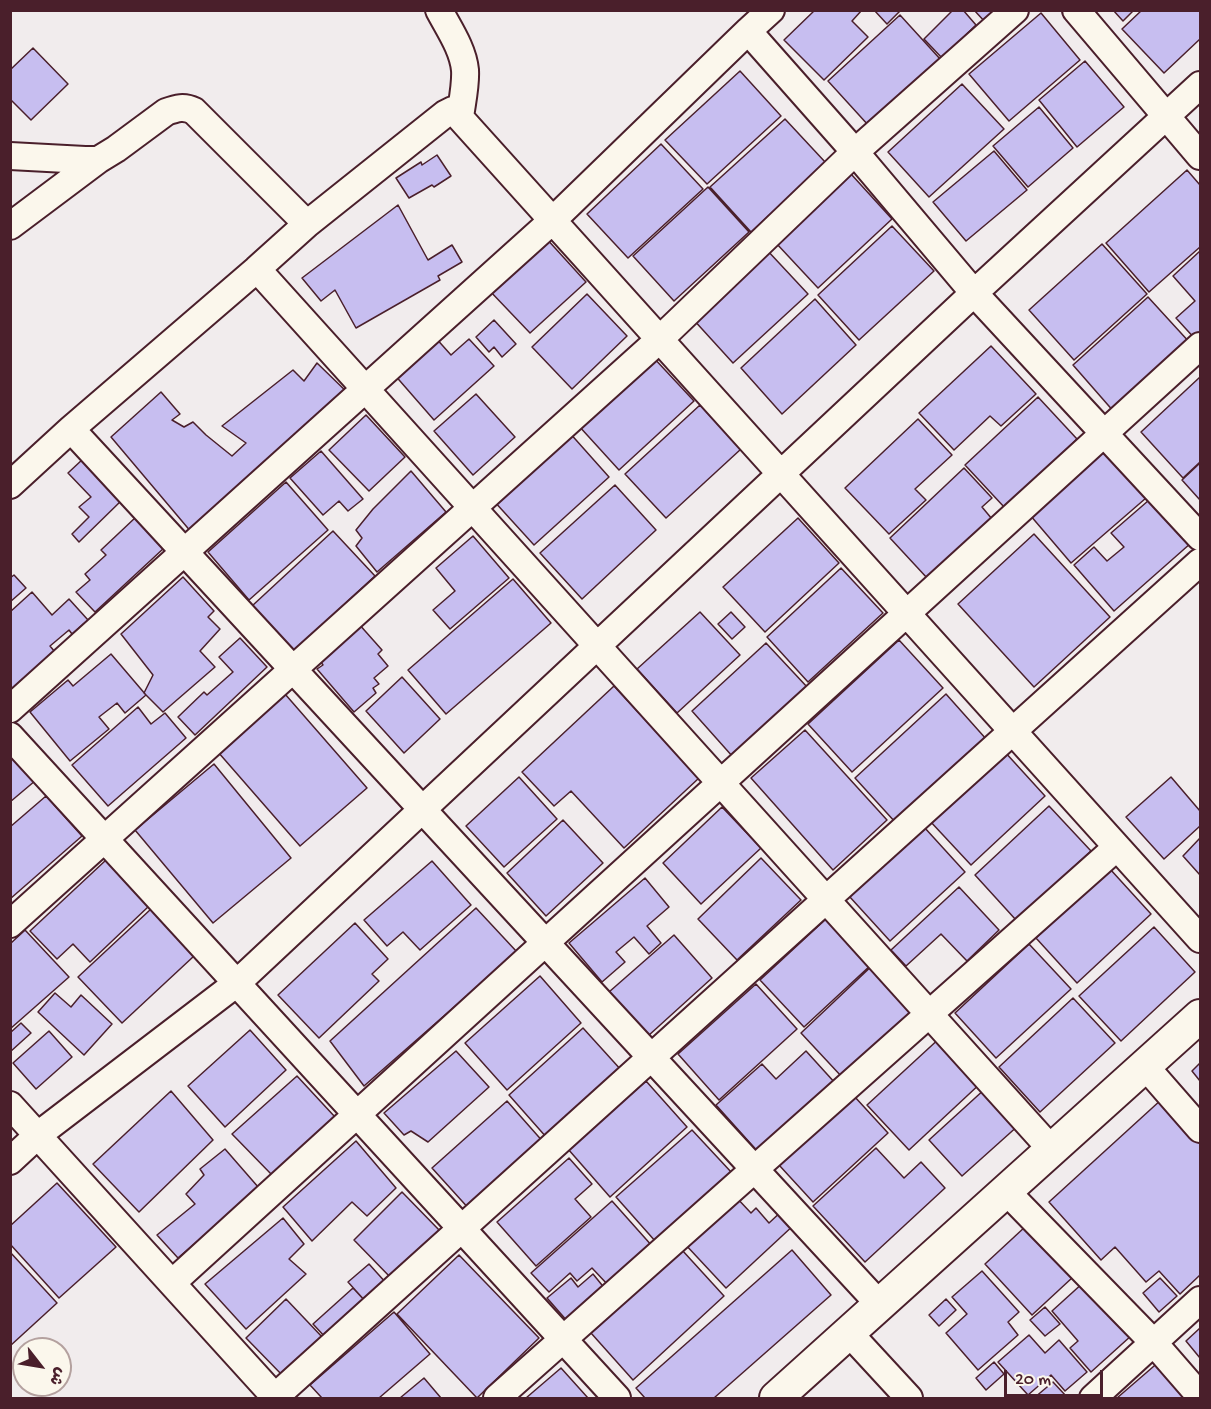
<!DOCTYPE html>
<html>
<head>
<meta charset="utf-8">
<style>
	body { margin:0 }
	#map { position:relative; width:1211px; height:1409px; overflow:hidden; background:#f1eced; font-family:"Gochi Hand","Playpen Sans Arabic",sans-serif }
	canvas { display:block }
	.frame { position:absolute; inset:0; border:12px solid #4a1f2b; pointer-events:none }
	.north { position:absolute; left:12px; top:1337px; width:60px; height:60px; box-sizing:border-box; background:#fbf7ec; border:2px solid #b4a19f; border-radius:50%; rotate:121deg; font-size:16px; font-weight:700; line-height:24px; text-align:center; color:#4a1f2b }
	.north::after { content:''; display:block; margin:auto; width:21px; height:27px; background:#4a1f2b; clip-path:polygon(50% 0,100% 100%,50% 72%,0 100%) }
	.scale { position:absolute; left:1004px; top:1370px; width:99px; height:27px; box-sizing:border-box; border:3px solid #4a1f2b; border-top:0; padding-left:8px; font-size:18px; line-height:21px; white-space:nowrap; color:#4a1f2b; -webkit-text-stroke:4px #fbf7ec; paint-order:stroke }
</style>
</head>
<body>
<div id="map">
<canvas width="1211" height="1409"></canvas>
<div class="frame"></div>
<div class="north">ش</div>
<div class="scale">20 m</div>
</div>
<script>
const ctx = document.querySelector('canvas').getContext('2d');
ctx.lineJoin = 'round';
function fillPath(path, color) { ctx.fillStyle = color; ctx.fill(path, 'evenodd'); }
function strokePath(path, color, width, dash) { ctx.strokeStyle = color; ctx.lineWidth = width; ctx.lineCap = dash ? 'butt' : 'round'; ctx.setLineDash(dash || []); ctx.stroke(path); }
const building = new Path2D(`
	M815,10h47l-10,11 16,16 -44,43 -40,-40z
	M874,10h27l-14,14z
	M953,10h10l13,15 -34,33 -18,-19z
	M974,10h25l-13,13z
	M1113,10h21l-11,11z
	M1142,10h58v29l-36,34 -42,-44z
	M1041,13l39,47 -71,61 -40,-47z
	M900,15l41,45 -72,66 -41,-45z
	M33,48l35,36 -37,36 -21,-21v-29z
	M1085,61l39,46 -47,40 -38,-47z
	M740,71l41,45 -74,68 -42,-44z
	M962,84l42,45 -75,68 -41,-45z
	M1039,107l34,41 -45,39 -35,-41z
	M785,119l41,44 -75,69 -41,-45z
	M661,144l42,45 -75,69 -41,-44z
	M994,151l33,39 -61,51 -33,-39z
	M437,155l14,21 -17,11 -2,-2 -23,13 -13,-20 25,-16 1,3z
	M1187,170l13,15v62l-51,45 -43,-49z
	M851,174l41,45 -74,69 -42,-45z
	M708,187l41,45 -75,69 -41,-45z
	M398,205l30,55 24,-15 10,17 -24,14 2,4 -84,48 -21,-38 -14,11 -19,-23z
	M892,226l42,45 -75,69 -41,-45z
	M545,237l41,45 -56,51 -42,-44z
	M1102,244l45,50 -73,66 -45,-50z
	M766,249l42,45 -75,69 -41,-45z
	M1200,251v87l-3,3 -21,-23 19,-17 -22,-25z
	M587,294l40,42 -55,53 -40,-42z
	M1148,297l43,47 -76,69 -42,-48z
	M815,299l41,46 -74,69 -41,-46z
	M494,320l22,24 -14,13 -8,-10 -5,5 -13,-15z
	M434,336l17,19 18,-16 25,27 -60,54 -41,-47z
	M991,346l45,48 -35,32 -11,-10 -36,34 -35,-37z
	M652,356l42,45 -75,69 -41,-45z
	M317,363l34,33 -159,137 -81,-96 50,-45 19,22 -8,6 12,7 9,-5 13,13 26,21 14,-13 -24,-17 71,-56 11,11z
	M1200,377v85l-17,16 -42,-46z
	M476,394l39,43 -42,38 -39,-44z
	M1038,397l39,42 -72,69 -40,-43z
	M700,405l41,44 -75,69 -41,-44z
	M366,415l39,42 -36,34 -40,-41z
	M918,419l34,36 -37,34 11,11 -37,34 -44,-46z
	M568,431l41,46 -75,68 -41,-45z
	M1105,450l41,48 -75,65 -41,-48z
	M321,451l42,48 -15,12 -9,-10 -16,14 -33,-37z
	M84,458l39,41 -44,43 -7,-8 17,-17 -10,-10 12,-10 -23,-24z
	M1200,463v37l-18,-20z
	M964,468l28,30 -10,9 10,12 -64,60 -38,-41z
	M411,471l35,41 -69,60 -21,-26 6,-8 -6,-8 17,-21z
	M286,482l42,48 -79,70 -41,-48z
	M615,485l41,45 -74,69 -42,-46z
	M1156,494l35,49 -77,68 -40,-46 20,-18 13,14 17,-14 -13,-14z
	M136,517l28,31 -69,64 -19,-20 14,-12 -5,-6 21,-19 -5,-5z
	M798,518l41,45 -74,69 -42,-45z
	M333,531l42,45 -81,75 -42,-45z
	M1034,534l76,83 -76,70 -76,-83z
	M473,536l36,42 -59,51 -17,-19 22,-19 -19,-23z
	M841,568l42,45 -75,69 -41,-45z
	M14,575l12,13 -16,14v-24z
	M183,577l31,34 -6,6 12,12 -20,22 15,16 -52,45 -19,-19 9,-18 -32,-41z
	M513,579l38,44 -105,91 -38,-44z
	M32,592l20,23 17,-16 19,21 -16,14 -3,-4 -19,16 5,6 -42,38 -3,-3v-75z
	M700,612l40,43 -63,58 -40,-44z
	M731,612l14,15 -13,12 -14,-15z
	M358,623l24,27 -4,4 10,12 -14,12 5,6 -6,4 3,5 -22,19 -37,-43 6,-4 -5,-7z
	M240,638l27,29 -72,68 -17,-18 26,-25 3,3 26,-23 -14,-15z
	M899,640l44,48 -91,84 -44,-48z
	M766,643l42,45 -75,69 -41,-46z
	M111,654l35,41 -21,18 -8,-10 -18,14 10,12 -39,32 -40,-49 38,-32 5,6z
	M402,677l38,42 -36,34 -38,-42z
	M614,686l85,92 -75,70 -53,-57 -17,15 -32,-34z
	M285,694l82,94 -67,58 -82,-94z
	M946,694l41,46 -91,83 -41,-45z
	M138,707l13,17 14,-11 21,25 -78,68 -36,-41z
	M805,730l82,90 -54,50 -82,-92z
	M10,738l32,37 -32,27z
	M1004,751l41,45 -74,69 -42,-45z
	M214,764l77,94 -78,65 -78,-93z
	M519,777l38,42 -53,48 -38,-41z
	M1171,777l29,34v15l-36,33 -38,-42z
	M46,796l36,40 -72,63v-72z
	M1049,806l42,45 -75,69 -41,-45z
	M722,807l39,41 -60,56 -38,-41z
	M563,820l40,43 -57,53 -39,-43z
	M924,827l41,45 -75,69 -41,-45z
	M1200,838v37l-17,-19z
	M761,858l40,42 -64,60 -39,-41z
	M106,860l43,46 -59,56 -17,-18 -16,15 -27,-28z
	M432,861l39,44 -51,45 -17,-18 -16,14 -23,-26z
	M1110,869l41,45 -74,69 -41,-45z
	M645,878l24,29 -22,19 14,17 -12,11 -15,-17 -18,15 9,10 -23,20 -33,-39z
	M959,887l40,43 -32,31 -26,-27 -35,32 -15,-16z
	M476,908l41,44 -153,134 -34,-45z
	M151,909l43,47 -72,67 -44,-46z
	M828,917l44,47 -68,63 -44,-47z
	M355,923l33,36 -16,15 7,7 -60,57 -41,-43z
	M1154,927l41,45 -74,69 -42,-45z
	M25,930l44,47 -59,52v-85z
	M674,935l38,43 -64,58 -39,-44z
	M1029,944l42,45 -75,69 -41,-45z
	M876,962l42,45 -76,70 -41,-44z
	M540,976l41,47 -74,67 -42,-47z
	M756,984l41,45 -78,71 -41,-46z
	M55,993l16,14 10,-12 31,29 -28,31 -46,-43z
	M1073,998l42,45 -75,69 -41,-45z
	M21,1023l10,10 -21,19v-19z
	M583,1028l39,43 -75,67 -38,-43z
	M250,1030l36,40 -61,57 -37,-41z
	M49,1031l23,26 -36,32 -23,-26z
	M942,1036l41,45 -74,69 -42,-45z
	M456,1051l33,36 -61,55 -17,-11 -7,4 -20,-22z
	M806,1051l30,33 -77,69 -43,-48 46,-41 14,15z
	M1200,1063v18l-8,-10z
	M297,1076l38,41 -63,58 -40,-41z
	M646,1081l41,46 -77,70 -42,-48z
	M986,1088l34,36 -58,52 -33,-36z
	M171,1091l42,49 -74,72 -46,-48z
	M854,1096l34,37 -75,69 -34,-37z
	M1162,1099l38,43v133l-20,19 -21,-23 -13,11 -31,-35 -14,13 -52,-58z
	M507,1101l38,43 -74,67 -39,-43z
	M692,1130l40,43 -76,69 -40,-45z
	M356,1141l40,47 -29,28 -15,-14 -40,39 -29,-34z
	M876,1148l28,30 17,-16 24,26 -80,74 -52,-56z
	M225,1149l34,39 -81,70 -21,-23 38,-31 -9,-10 18,-19 -4,-6z
	M569,1158l23,26 -17,15 16,18 -55,49 -39,-44z
	M57,1183l59,64 -57,51 -49,-54v-18z
	M402,1192l39,40 -48,48 -39,-40z
	M735,1196l16,17 5,-5 13,15 15,-14 12,14 -70,65 -42,-45z
	M612,1201l41,46 -44,39 -17,-18 -15,13 -7,-8 -21,19 -18,-19z
	M283,1218l21,26 -15,15 17,15 -60,55 -41,-45z
	M1026,1226l47,51 -41,38 -47,-51z
	M682,1250l42,46 -91,84 -42,-47z
	M792,1250l39,45 -117,103h-69l-9,-10z
	M10,1252l47,51 -47,43z
	M459,1255l80,83 -62,60 -80,-84z
	M369,1264l18,20 -21,18 -18,-20z
	M982,1271l37,41 -11,10 10,13 -40,35 -32,-37 21,-19 -15,-17z
	M593,1274l13,16 -38,32 -21,-24 24,-20 7,9z
	M1160,1278l17,18 -18,16 -16,-19z
	M1084,1282l48,53 -41,37 -21,-24 8,-7 -26,-30z
	M353,1288l13,14 -40,36 -13,-14z
	M286,1299l38,40 -39,39 -39,-40z
	M946,1299l10,11 -17,16 -10,-11z
	M1045,1307l15,17 -15,12 -15,-16z
	M394,1312l36,42 -51,44h-57l-12,-13z
	M1200,1328v30l-14,-17z
	M1029,1335l16,18 14,-13 28,32 -22,19 -14,-16 -23,20 -30,-33z
	M1161,1360l34,38h-78z
	M994,1362l10,12 -18,16 -10,-12z
	M561,1368l27,30h-62z
	M424,1378l17,20h-41z
	M1053,1382l13,14 -3,2h-29z`);
fillPath(building, '#c7bef0');
strokePath(building, '#4a1f2b', 1.5);
const minor = new Path2D(`
	M439,10c10,19 24,39 26,60 1,15 -3,32 -5,47
	M1076,10l124,146
	M748,31l107,121 119,141 226,244
	M10,156l75,4h13l18,-11 50,-37c11,-4 18,-6 28,-1l113,113
	M10,226l88,-66
	M257,269l795,881
	M71,429l809,876
	M10,485l61,-56 186,-160 50,-45 138,-110 8,-4 747,829
	M10,709l543,-489 195,-189 23,-21
	M10,736l607,662
	M10,924l650,-585 195,-187 160,-142
	M1145,1066l55,63
	M10,1105l266,293
	M10,1161l28,-26 199,-152 737,-690 226,-208
	M1006,1191l148,152 46,53
	M172,1283l1028,-937
	M849,1333l60,65
	M275,1397l925,-835
	M497,1398l620,-551
	M1093,1398l107,-98`);
const tertiary = new Path2D(`
	M776,1398l424,-382`);
strokePath(minor, '#4a1f2b', 30);
strokePath(tertiary, '#4a1f2b', 36);
strokePath(minor, '#fbf7ec', 26);
strokePath(tertiary, '#fbf7ec', 32);
</script>
</body>
</html>
